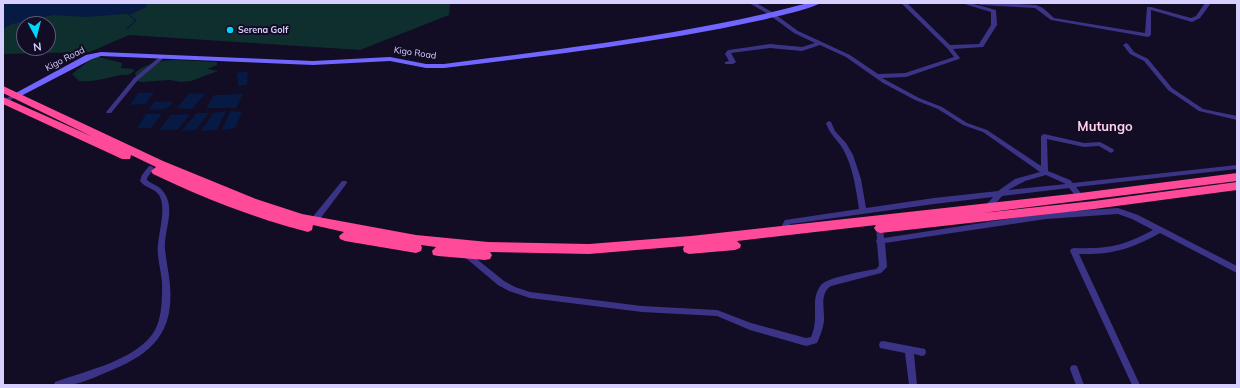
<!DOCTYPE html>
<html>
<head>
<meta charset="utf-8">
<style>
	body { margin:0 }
	#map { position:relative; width:1240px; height:388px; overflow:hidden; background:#120c24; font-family:Mulish,sans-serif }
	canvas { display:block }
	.frame { position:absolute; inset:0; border:4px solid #d7cfff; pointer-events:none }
	.north { position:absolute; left:16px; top:16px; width:40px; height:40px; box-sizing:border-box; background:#120c24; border:1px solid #615a7c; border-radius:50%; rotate:173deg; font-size:11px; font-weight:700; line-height:16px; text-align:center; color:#d7cfff }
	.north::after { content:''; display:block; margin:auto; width:14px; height:18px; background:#00d6fa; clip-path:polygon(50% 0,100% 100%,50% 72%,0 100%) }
</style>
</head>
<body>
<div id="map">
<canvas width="1240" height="388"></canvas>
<div class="frame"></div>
<div class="north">N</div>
</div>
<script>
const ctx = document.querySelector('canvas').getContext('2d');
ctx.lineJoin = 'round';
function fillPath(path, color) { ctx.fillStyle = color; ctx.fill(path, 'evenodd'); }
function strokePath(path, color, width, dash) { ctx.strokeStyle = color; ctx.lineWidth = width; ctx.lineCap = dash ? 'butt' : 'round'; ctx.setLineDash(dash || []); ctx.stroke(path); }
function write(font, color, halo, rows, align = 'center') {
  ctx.font = font + ' Mulish,sans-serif'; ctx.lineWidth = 4; ctx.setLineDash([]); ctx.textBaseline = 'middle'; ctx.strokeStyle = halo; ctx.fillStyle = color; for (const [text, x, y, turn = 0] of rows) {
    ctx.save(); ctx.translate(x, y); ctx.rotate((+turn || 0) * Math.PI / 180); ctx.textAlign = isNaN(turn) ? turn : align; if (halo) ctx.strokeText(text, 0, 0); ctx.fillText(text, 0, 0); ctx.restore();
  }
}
fillPath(new Path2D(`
	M3,3h447l-1,12 -89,35 -231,-15 -39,17 -87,2zM24,24h24v24h-24z
	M95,56l27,7 -1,5 12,1 1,2c-6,6 -11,3 -18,5 -13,3 -23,6 -37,5l-7,-7z
	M175,60l42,2v3l-10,4 11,2 -27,10 -10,1 -11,-2 -29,2 -4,-1 -2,-8c9,-9 27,-13 40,-13z`), '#0f2e2e');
fillPath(new Path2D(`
	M3,3h144l-1,4 -14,7h-8l-38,3 -33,-2 -41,9 -9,5z
	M248,71l-1,14 -9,1 -1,-13z
	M154,92l-8,12 -16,1 8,-12z
	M189,93l16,1 -13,15 -15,-1z
	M243,94l-7,14h-30l8,-13z
	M172,101c-2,11 -14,8 -23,9l5,-8z
	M226,111l-9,19 -16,1 12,-18z
	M230,111l12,1 -7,16 -13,2z
	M197,113h12l-13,17 -15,1z
	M146,114h16l-11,14h-14z
	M171,115l16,-1 2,2 -12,14h-18z`), '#061a43');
strokePath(new Path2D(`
	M127,29l9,-9 -7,-5v-2`), '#061a43', 1.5);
fillPath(new Path2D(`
	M749,3h7l16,9 26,19 52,24 28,19 27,-1 49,-16 -7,-9 -46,-45h6l43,42 29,-1 12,-19v-13l-30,-9h9l26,7 1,15 -14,22 -30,2 7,9 -1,1 -53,18 -24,1 37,20 23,9 25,16 20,7 54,36v-30l3,-2 40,9 16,-1 13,7 1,2 -3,2 -12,-7 -15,1 -37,-8 1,32 22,9 3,3 164,-18v4l-161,18 8,10 -4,2h-2l-9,-11 -67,8 -10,12 -3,1 -4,-3 8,-9 -59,7 -136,19 -8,1 2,6 -1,2h-6l-3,-7 3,-5 74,-11c-3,-20 -6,-42 -16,-60 -6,-10 -13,-14 -17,-26l3,-2 2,1 4,9 11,12 7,12 8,24 5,29 68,-10 64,-7 17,-12 25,-7 -57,-40 -20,-7 -25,-16 -23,-9 -32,-17 -37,-26 -26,-12 -18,6 -32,-3 -39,5 5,9 -3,2h-8v-2l4,-1 -4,-7 2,-3 2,-1 41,-6 32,3 13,-4 -21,-10 -26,-19zM1046,175l20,9 -58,6 17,-9z
	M977,3h24l35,2 7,3 11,10 91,15 2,-26h4l40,11 5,-2 9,-13h6l-11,15 -8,4 -41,-12v25l-3,2 -97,-17 -16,-12 -55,-3z
	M1126,43l2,1 6,8 14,7 24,29 31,21 34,7v4l-38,-9 -31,-21 -24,-29 -14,-7 -7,-9z
	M162,55l3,2 -1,1 -26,22 -27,33h-4l-1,-1 1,-1 27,-33z
	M16,93l2,1 1,1 -1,1 -15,8v-4z
	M149,166h2l3,2 -7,10v2c4,4 11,5 15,10 15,17 2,39 3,59 1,12 4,24 5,36 4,47 -17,68 -58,85 -12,5 -31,14 -43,15 -5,1 -10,0 -15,0l1,-3c30,-11 83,-22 100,-52 6,-11 7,-27 7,-39 1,-12 -3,-24 -4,-36 -2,-18 10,-45 1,-60 -5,-7 -14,-7 -19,-14l2,-6z
	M342,181h4l1,2 -30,40h-6l-1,-2 1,-2z
	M1118,208l20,7 99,51v7l-77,-40c-29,16 -48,22 -81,21l61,131h-8l-62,-134 1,-2 3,-1c35,1 49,-2 79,-18l-21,-11 -14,-5 -72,5 -161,24 2,24 -6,6 -50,13c-12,8 -6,22 -7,35 -1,8 -4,15 -7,22l-11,3 -56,-16 -33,-14 -75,-4 -112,-14 -21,-7 -11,-6 -37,-31 1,-2h6l36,29 11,6 15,5 112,14 75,4 34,13 55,15 5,-1c5,-11 4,-21 4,-33 0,-7 2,-15 7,-20 8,-7 42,-13 54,-15l3,-3 -2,-23 -1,-2 1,-2 -1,-11 1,-2h6l1,12 162,-25z
	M883,341l42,8 1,3 -1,3 -3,1 -8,-2 3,31h-8l-4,-32 -25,-5 -1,-3 1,-3z
	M1074,365l3,1 7,19h-8l-6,-16 1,-3z`), '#3b3486');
fillPath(new Path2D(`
	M808,3h12c-8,6 -47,14 -58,17 -105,23 -212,35 -318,48h-18l-36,-7 -77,4 -212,-9 -9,3 -73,38h-6l-1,-2 74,-40 15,-3 212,9 77,-4 36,7h18c122,-16 244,-29 364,-61z`), '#7166ff');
fillPath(new Path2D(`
	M3,86l160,75 93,38 46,15 114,21 72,7 101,2 102,-8 389,-43 157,-20v8l-255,32 112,-12 143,-19v8l-143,19 -214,24 -4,-2 -2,-3 2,-3 -139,16 4,4 -1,3 -5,2 -46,4 -5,-2 -1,-3 1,-3 -95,8 -99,-2 2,3 -2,4 -5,1 -47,-4 -5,-1 -1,-4 4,-4 -15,-2 1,3 -1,3 -5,2 -71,-12 -5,-2 -1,-3 5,-4 -31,-7 -1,5 -4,2c-54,-14 -105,-34 -155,-58l-2,-3 5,-4 -25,-12 -1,4h-8l-119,-55v-7l90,40 -90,-44z`), '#ff4a99');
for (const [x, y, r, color] of [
	[230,30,4,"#00d6fa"]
]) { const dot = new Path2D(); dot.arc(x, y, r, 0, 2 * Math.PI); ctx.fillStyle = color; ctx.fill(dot); strokePath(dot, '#120c24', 1.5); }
write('bold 9px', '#d7cfff', '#120c24', [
	["Serena Golf",238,30]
], 'left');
write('9px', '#d7cfff', '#120c24', [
	["Kigo Road",415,53,8],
	["Kigo Road",65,59,-27]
]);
write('bold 13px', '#ffd1ec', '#120c24', [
	["Mutungo",1105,127]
]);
</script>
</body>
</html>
